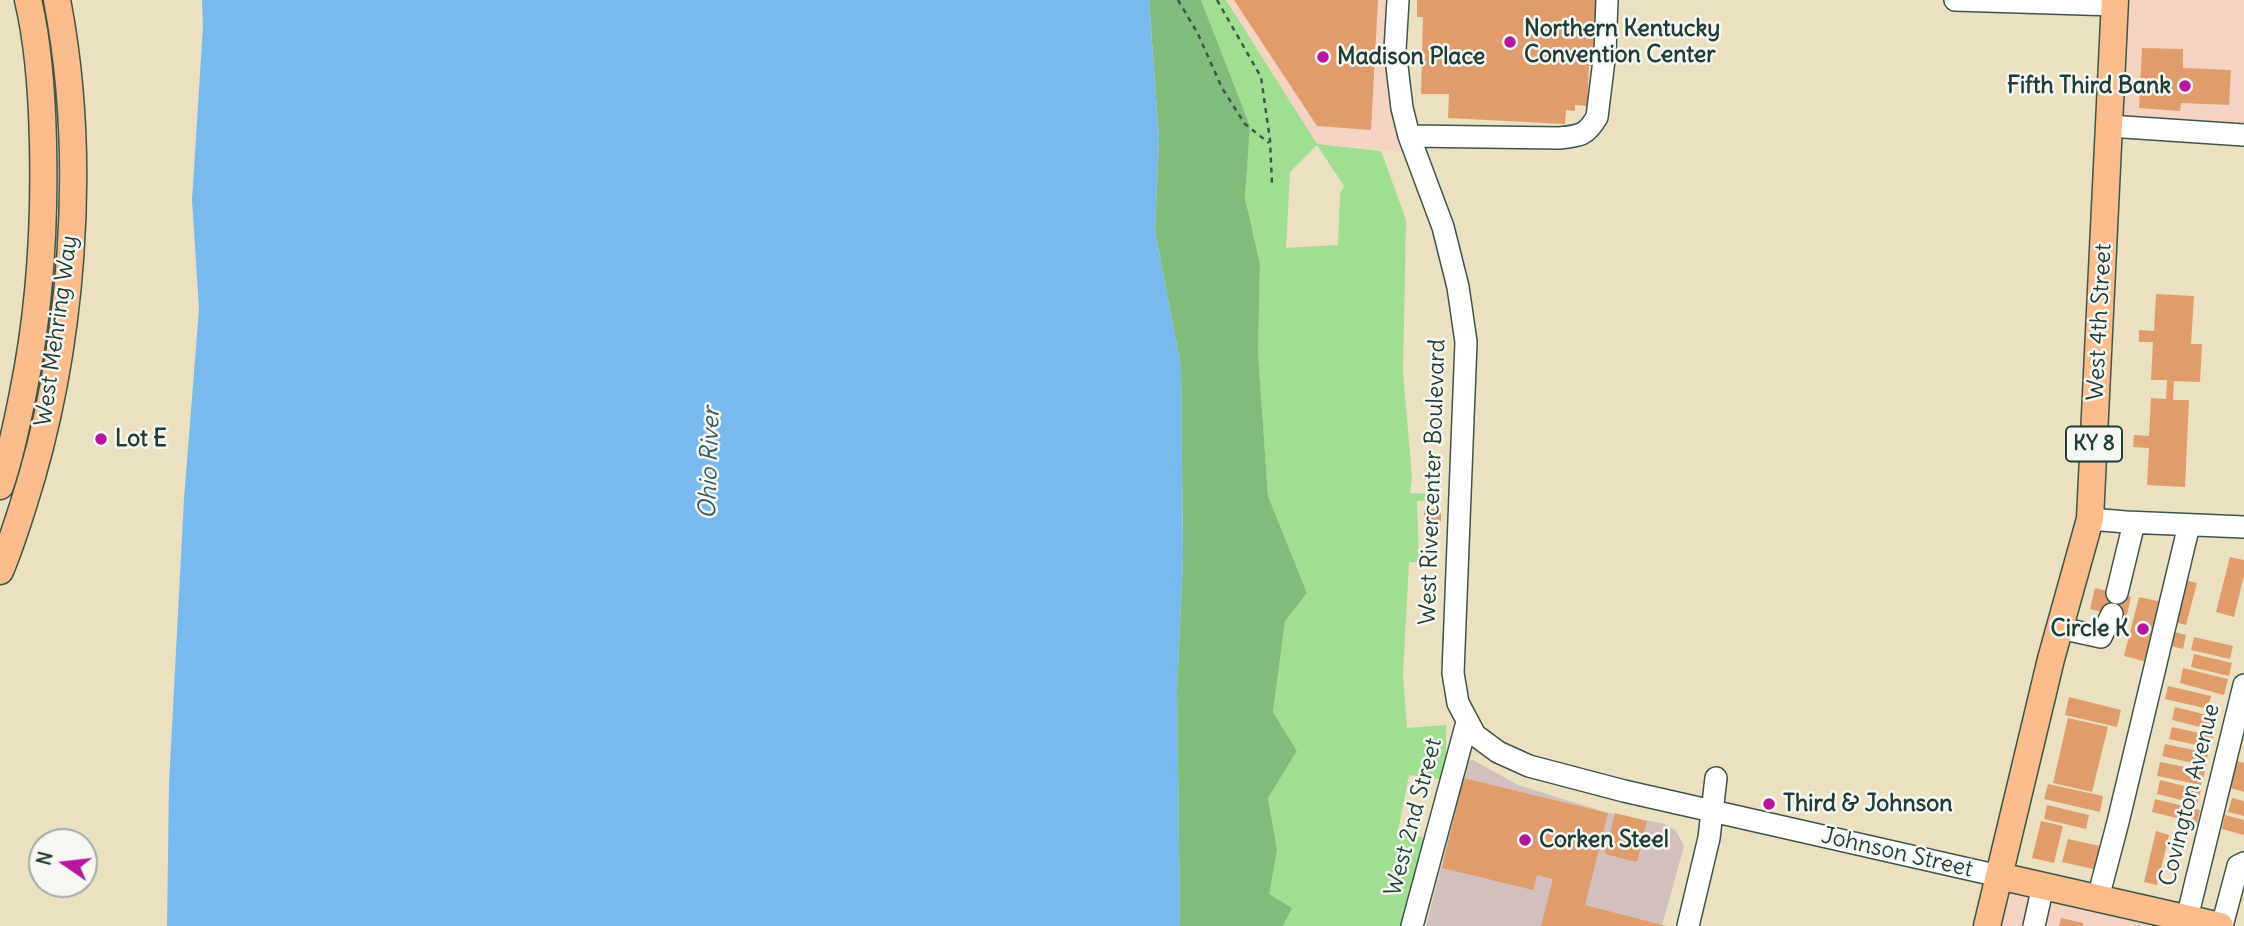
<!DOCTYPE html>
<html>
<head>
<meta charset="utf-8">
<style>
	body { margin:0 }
	#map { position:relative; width:2244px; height:926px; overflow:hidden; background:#ebe0c0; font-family:Delius,sans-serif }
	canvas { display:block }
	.north { position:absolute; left:28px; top:828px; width:70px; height:70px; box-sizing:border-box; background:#f6f6f2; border:2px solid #a0aca6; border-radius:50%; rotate:284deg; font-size:19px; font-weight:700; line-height:28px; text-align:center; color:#1f3d34 }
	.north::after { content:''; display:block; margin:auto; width:24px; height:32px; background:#b5179e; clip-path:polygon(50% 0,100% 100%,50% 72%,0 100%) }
</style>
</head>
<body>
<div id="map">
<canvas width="2244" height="926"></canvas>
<div class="north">N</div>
</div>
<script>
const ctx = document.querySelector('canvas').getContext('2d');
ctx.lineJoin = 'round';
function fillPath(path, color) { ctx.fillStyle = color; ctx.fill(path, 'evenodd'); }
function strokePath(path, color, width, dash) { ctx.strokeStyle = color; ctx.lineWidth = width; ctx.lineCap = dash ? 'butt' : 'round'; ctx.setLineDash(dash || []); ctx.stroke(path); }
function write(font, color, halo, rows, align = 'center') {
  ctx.font = font + ' Delius,sans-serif'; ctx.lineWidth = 5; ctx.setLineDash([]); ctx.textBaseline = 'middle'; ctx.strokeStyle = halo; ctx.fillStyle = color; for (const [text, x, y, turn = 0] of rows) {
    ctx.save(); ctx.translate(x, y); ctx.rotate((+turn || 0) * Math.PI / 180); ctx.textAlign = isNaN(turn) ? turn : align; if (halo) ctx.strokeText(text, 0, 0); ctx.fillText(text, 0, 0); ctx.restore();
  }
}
fillPath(new Path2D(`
	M1226,0h171l19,152 -99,-8z
	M2115,0h129v140l-135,-6z
	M1999,876l221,50h-233z`), '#f5d3c2');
fillPath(new Path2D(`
	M1473,760l45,25 90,28 57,11 11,7 8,15 -22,80h-236l42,-165z`), '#d1c0bd');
fillPath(new Path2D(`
	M1201,0h25l91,144 64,7 25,69 -3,152 9,106 -2,15 19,1 5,6 -17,1 2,61h-10l-6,111 4,55 39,-3v29l-6,25 -31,-4 -11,56 27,7 -23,88h-119l8,-18 -23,-14 9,-44 -9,-52 29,-47 -24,-39 12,-91 22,-28 -39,-97 -10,-143 2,-89 -15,-66 5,-72zM1317,145l27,41 -4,7 -2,52 -52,3 4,-76z`), '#a0de92');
fillPath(new Path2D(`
	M1149,0h52l49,126 -5,72 15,66 -2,89 10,143 39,97 -22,28 -12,91 24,39 -29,47 9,52 -8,44 23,14 -9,18h-103l-3,-236 6,-132 -2,-191 -26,-136 4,-92z`), '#80bd7c');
fillPath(new Path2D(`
	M202,0h947l10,139 -4,92 26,136 2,191 -6,132 3,236h-1013l2,-142 15,-285 15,-190 -7,-109 11,-174z`), '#79baee');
fillPath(new Path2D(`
	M1234,0h144l-7,130 -54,-4z
	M1417,0h181l-2,66h-7l-2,40 -12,-1v6l-9,-1 -1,14 -117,-6 1,-24h-28l2,-77h-6z
	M2142,48l41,1v19l48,2 -2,35 -48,-2 -1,8 -41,-3z
	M2156,294l38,2 -3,48h11l-2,38 -26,-1 -1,19h16l-4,87 -38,-2 2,-37 -16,-1 1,-12 15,1 2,-38 15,1 1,-19h-16l2,-38h-14v-12l15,1z
	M1424,509h17v16l-16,1z
	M2230,557l14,3v15l-10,42 -18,-5z
	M2180,579l17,4 -11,42 -11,-3z
	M2095,588l36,9 -5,21 -36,-9z
	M2139,597l23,5 -15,60 -23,-6z
	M2167,630l19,5 -3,14 -20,-5z
	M2194,637l39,9 -3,13 -39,-9z
	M2194,654l38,9 -3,13 -38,-9z
	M2183,668l45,11 -4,16 -44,-12z
	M2168,686l43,10 -3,13 -43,-10z
	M2069,697l52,13 -4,17 -52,-12z
	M2175,707l40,10 -3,13 -40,-10z
	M2068,718l40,9 -16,65 -39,-9z
	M2172,727l41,9 -3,12 -41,-9z
	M2165,744l43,9 -2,13 -44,-10z
	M2237,761l7,2v29l-13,-4z
	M2160,762l45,9 -4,14 -44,-9z
	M1463,778l145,35 -23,92 81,21h-125l12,-47 -16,-4 -4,15 -91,-22z
	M2160,780l41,10 -4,14 -40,-10z
	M2048,784l55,12 -3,16 -56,-13z
	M2232,798l12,3v15l-16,-4z
	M2155,799l45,11 -3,13 -45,-11z
	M2047,805l42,10 -3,14 -42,-10z
	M1615,813l32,8 -10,41 -32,-8z
	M2225,815l19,5v15l-22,-6z
	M2041,821l22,5 -9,37 -22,-5z
	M2156,831l13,4 -12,50 -13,-3z
	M2068,839l36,8 -6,23 -36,-8z
	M2061,918l22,5v3h-24z`), '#e09d6b');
const minor = new Path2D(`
	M1398,0l-3,50 7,58 7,28 34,91 15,60 8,55 -13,331 5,30 17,32 23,17 31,14 95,25 375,85
	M1955,0l160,5
	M2109,126l135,9
	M1409,136l150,2c20,-2 27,-2 38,-21l8,-65 2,-52
	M2090,519l36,3 118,5
	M2117,593l17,-70
	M2060,628l41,9 11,-23
	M2098,898l20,-76 71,-297
	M2187,918l57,-233
	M1412,926l55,-204
	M1688,926l21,-88 7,-60
	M2034,926l9,-40
	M2222,926l16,-60 6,-3`);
const major = new Path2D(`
	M0,486c10,-29 17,-62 23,-93 17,-83 22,-165 20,-250 -1,-47 -4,-97 -15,-143
	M0,571c9,-21 16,-43 23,-65 50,-155 65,-346 34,-506
	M1999,876l221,50
	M1987,926l64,-267 39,-140 25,-519`);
strokePath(minor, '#3e5549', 24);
strokePath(major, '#3e5549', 29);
strokePath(new Path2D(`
	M1178,0l20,34 24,54 23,36 24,19
	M1217,0l44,77 9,63 2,44`), '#3e5549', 2.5, [5, 5]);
strokePath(minor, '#fff', 21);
strokePath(major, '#f9bc8a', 26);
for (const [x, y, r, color] of [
	[1510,42,7,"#b5179e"],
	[1323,57,7,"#b5179e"],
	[2185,86,7,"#b5179e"],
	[101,439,7,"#b5179e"],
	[2143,629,7,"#b5179e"],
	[1769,804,7,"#b5179e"],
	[1525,840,7,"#b5179e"]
]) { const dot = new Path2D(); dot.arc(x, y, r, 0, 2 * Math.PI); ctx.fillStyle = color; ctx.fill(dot); strokePath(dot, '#f6f6f2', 2.5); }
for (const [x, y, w] of [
	[2094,444,56]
]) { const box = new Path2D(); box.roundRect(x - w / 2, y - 17.5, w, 35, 5); ctx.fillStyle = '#f6f6f2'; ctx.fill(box); strokePath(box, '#1f3d34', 2); }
write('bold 21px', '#1f3d34', null, [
	["KY 8",2094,444]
]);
write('bold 23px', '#1f3d34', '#f6f6f2', [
	["Northern Kentucky",1524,29],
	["Convention Center",1524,55],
	["Madison Place",1337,57],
	["Fifth Third Bank",2171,86,"right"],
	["Lot E",115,439],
	["Circle K",2129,629,"right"],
	["Third & Johnson",1783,804],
	["Corken Steel",1539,840]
], 'left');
write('23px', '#1f3d34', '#f6f6f2', [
	["West 4th Street",2100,322,-87],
	["West Mehring Way",57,331,-82],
	["West Rivercenter Boulevard",1433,482,-88],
	["Covington Avenue",2190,795,-76],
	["West 2nd Street",1414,817,-75],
	["Johnson Street",1897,853,13]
]);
write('italic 24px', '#365c62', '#f6f6f2', [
	["Ohio River",710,463,-88]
]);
</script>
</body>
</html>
